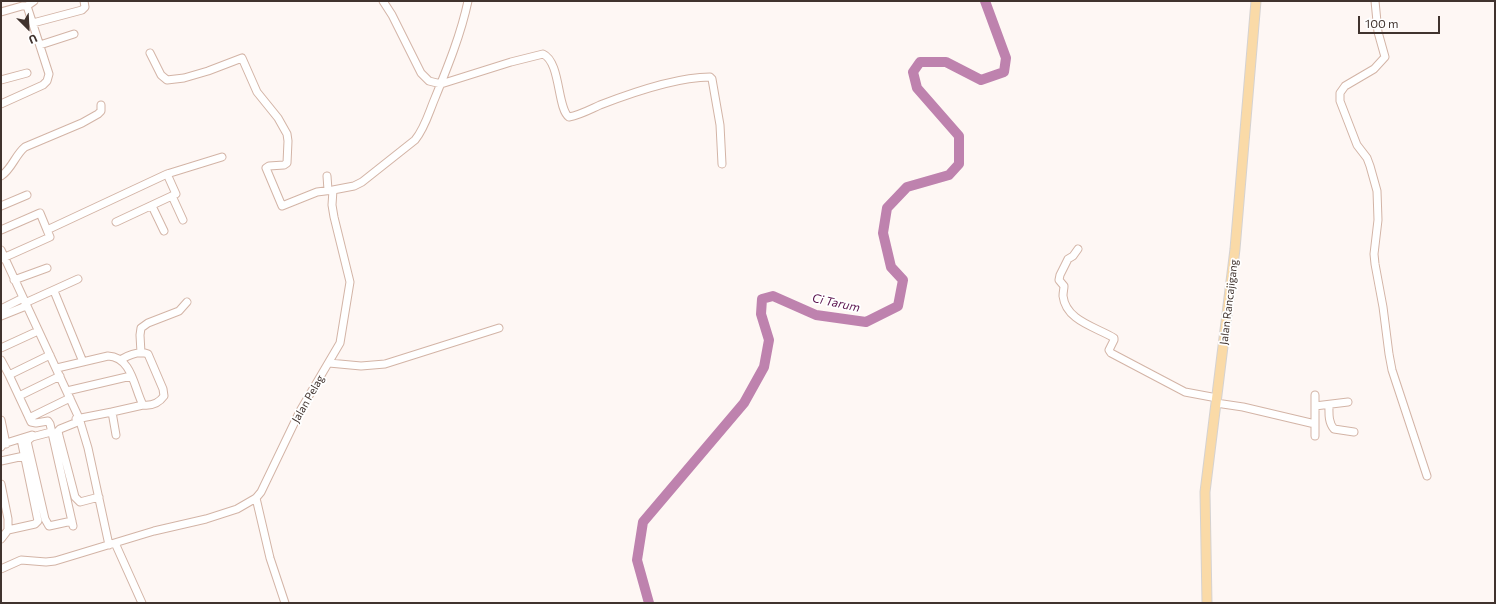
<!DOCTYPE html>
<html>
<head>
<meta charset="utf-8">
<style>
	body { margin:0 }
	#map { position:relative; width:1496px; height:604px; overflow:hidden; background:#fef7f4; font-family:Commissioner,sans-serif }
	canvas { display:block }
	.frame { position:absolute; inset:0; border:2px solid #40332e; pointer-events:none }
	.north { position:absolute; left:8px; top:8px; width:40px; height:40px; -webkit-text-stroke:3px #fff; paint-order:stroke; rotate:156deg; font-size:11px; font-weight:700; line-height:16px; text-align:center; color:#40332e }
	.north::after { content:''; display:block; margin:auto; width:14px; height:18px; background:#40332e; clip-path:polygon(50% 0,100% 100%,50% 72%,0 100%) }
	.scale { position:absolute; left:1358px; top:16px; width:82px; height:18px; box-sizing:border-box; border:2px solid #40332e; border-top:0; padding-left:5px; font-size:12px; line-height:14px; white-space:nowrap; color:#40332e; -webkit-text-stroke:3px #fff; paint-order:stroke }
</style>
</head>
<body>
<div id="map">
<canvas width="1496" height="604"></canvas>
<div class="frame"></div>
<div class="north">U</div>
<div class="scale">100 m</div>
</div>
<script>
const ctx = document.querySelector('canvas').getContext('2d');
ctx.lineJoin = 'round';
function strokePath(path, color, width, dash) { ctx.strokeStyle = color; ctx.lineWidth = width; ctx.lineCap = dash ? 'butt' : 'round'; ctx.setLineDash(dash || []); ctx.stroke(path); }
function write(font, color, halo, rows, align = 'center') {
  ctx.font = font + ' Commissioner,sans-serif'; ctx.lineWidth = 3.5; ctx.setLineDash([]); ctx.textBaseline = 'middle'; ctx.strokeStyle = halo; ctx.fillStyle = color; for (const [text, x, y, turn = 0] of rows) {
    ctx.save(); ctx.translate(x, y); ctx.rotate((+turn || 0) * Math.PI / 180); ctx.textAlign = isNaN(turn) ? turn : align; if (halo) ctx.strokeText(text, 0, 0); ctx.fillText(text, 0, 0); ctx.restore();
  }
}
strokePath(new Path2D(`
	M649,603l-12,-43 6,-38 101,-119 20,-36 5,-27 -8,-26 1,-15 11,-3 43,19 50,7 32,-16 5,-26 -12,-13 -8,-34 4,-25 20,-21 42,-12 10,-11v-28l-42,-48 -4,-16 7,-10h26l35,18 23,-8 2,-14 -21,-57`), '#be82ae', 10);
const minor = new Path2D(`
	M383,1l9,14 29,58 8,8 12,3 70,-22 32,-8c18,8 14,55 26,63 11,-2 20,-7 31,-12 31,-12 76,-28 110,-28l2,2 8,46 2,39
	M1375,1l3,31 7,25 -11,12 -29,17 -5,7v8l17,44 10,13 3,8 7,25 1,29 -4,34 1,10 8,43 6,47 3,16 35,106
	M27,6l7,-5
	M1,12l21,-6h5l22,68 -2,7 -4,4 -42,19
	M33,23l49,-13 3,-3 -1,-6
	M40,45l34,-11
	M150,53l11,22 6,5 17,-2 24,-7 34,-13 15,34 21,26 9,16 1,7 -1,22 -3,2 -15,1 -3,2 16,38 35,-14 16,-2
	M1,80l26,-7
	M1,176c11,-7 14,-21 24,-29l57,-24 16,-9 3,-3v-6
	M327,176l1,14
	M172,196l11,24
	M1,206l26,-11
	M152,206l12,25
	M116,222l60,-28 -9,-20
	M1,230l39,-17 7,17
	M1078,249l-5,7 -5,3 -8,16 -1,5 5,6c0,3 -1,6 -1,10 3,25 33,31 51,42v2l-5,10 2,3 74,39 32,6
	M1,250l78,168 9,30 21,97
	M1,259l49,-22 -3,-7 120,-56 55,-17
	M14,280l33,-12
	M54,291l29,71
	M25,303l53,-24
	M1,309l22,-11
	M1,316l25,-10
	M1,348l37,-17
	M141,353l-1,-18 1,-7 7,-5 31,-12 8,-9
	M1,360l8,15 41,-20
	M329,363l32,3 24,-2 114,-36
	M57,368l51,-12c24,1 26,32 35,49 9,1 16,-2 21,-9l-1,-7 -15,-35c-8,-3 -19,1 -26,5
	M9,375l22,47 5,1 12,-2 2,3 23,102
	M67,391l64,-15
	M19,396l41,-20
	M1216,403l27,4 72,17v12
	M1329,405c0,8 -1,17 5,24l20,3
	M1315,406l33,-4
	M29,418l41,-20
	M76,419l36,-7
	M1,420l5,24
	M80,421l-20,8 -2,2 1,5 16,61 5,5 19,-5
	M1315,424v-29
	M51,432l-19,5 -5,4 18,78 4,7 23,-5
	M116,435l-4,-23 31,-7
	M1,447l2,-3 29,-9
	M1,461l23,-5
	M1,484l7,35v11l-7,9
	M256,498l14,60 15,45
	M8,530l27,-6 3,-3 -17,-82
	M115,543l27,60
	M1,569l20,-9 25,2 9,-1 99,-30 52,-12 31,-10 19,-11 5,-6 39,-81 40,-68 10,-61 -16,-65 -2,-12 1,-15 21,-4 8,-4 53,-42c10,-12 14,-28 20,-42 13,-32 26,-64 33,-97`);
const major = new Path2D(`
	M1207,603l-2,-111 30,-243 21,-248`);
strokePath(minor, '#d3b4a6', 9);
strokePath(major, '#d5d2d1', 11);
strokePath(minor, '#fff', 7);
strokePath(major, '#fadaa7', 9);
write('11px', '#40332e', '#fff', [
	["Jalan Rancajigang",1229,302,-83],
	["Jalan Pelag",308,399,-60]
]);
write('italic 12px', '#59114c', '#fff', [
	["Ci Tarum",836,303,12]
]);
</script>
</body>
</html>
